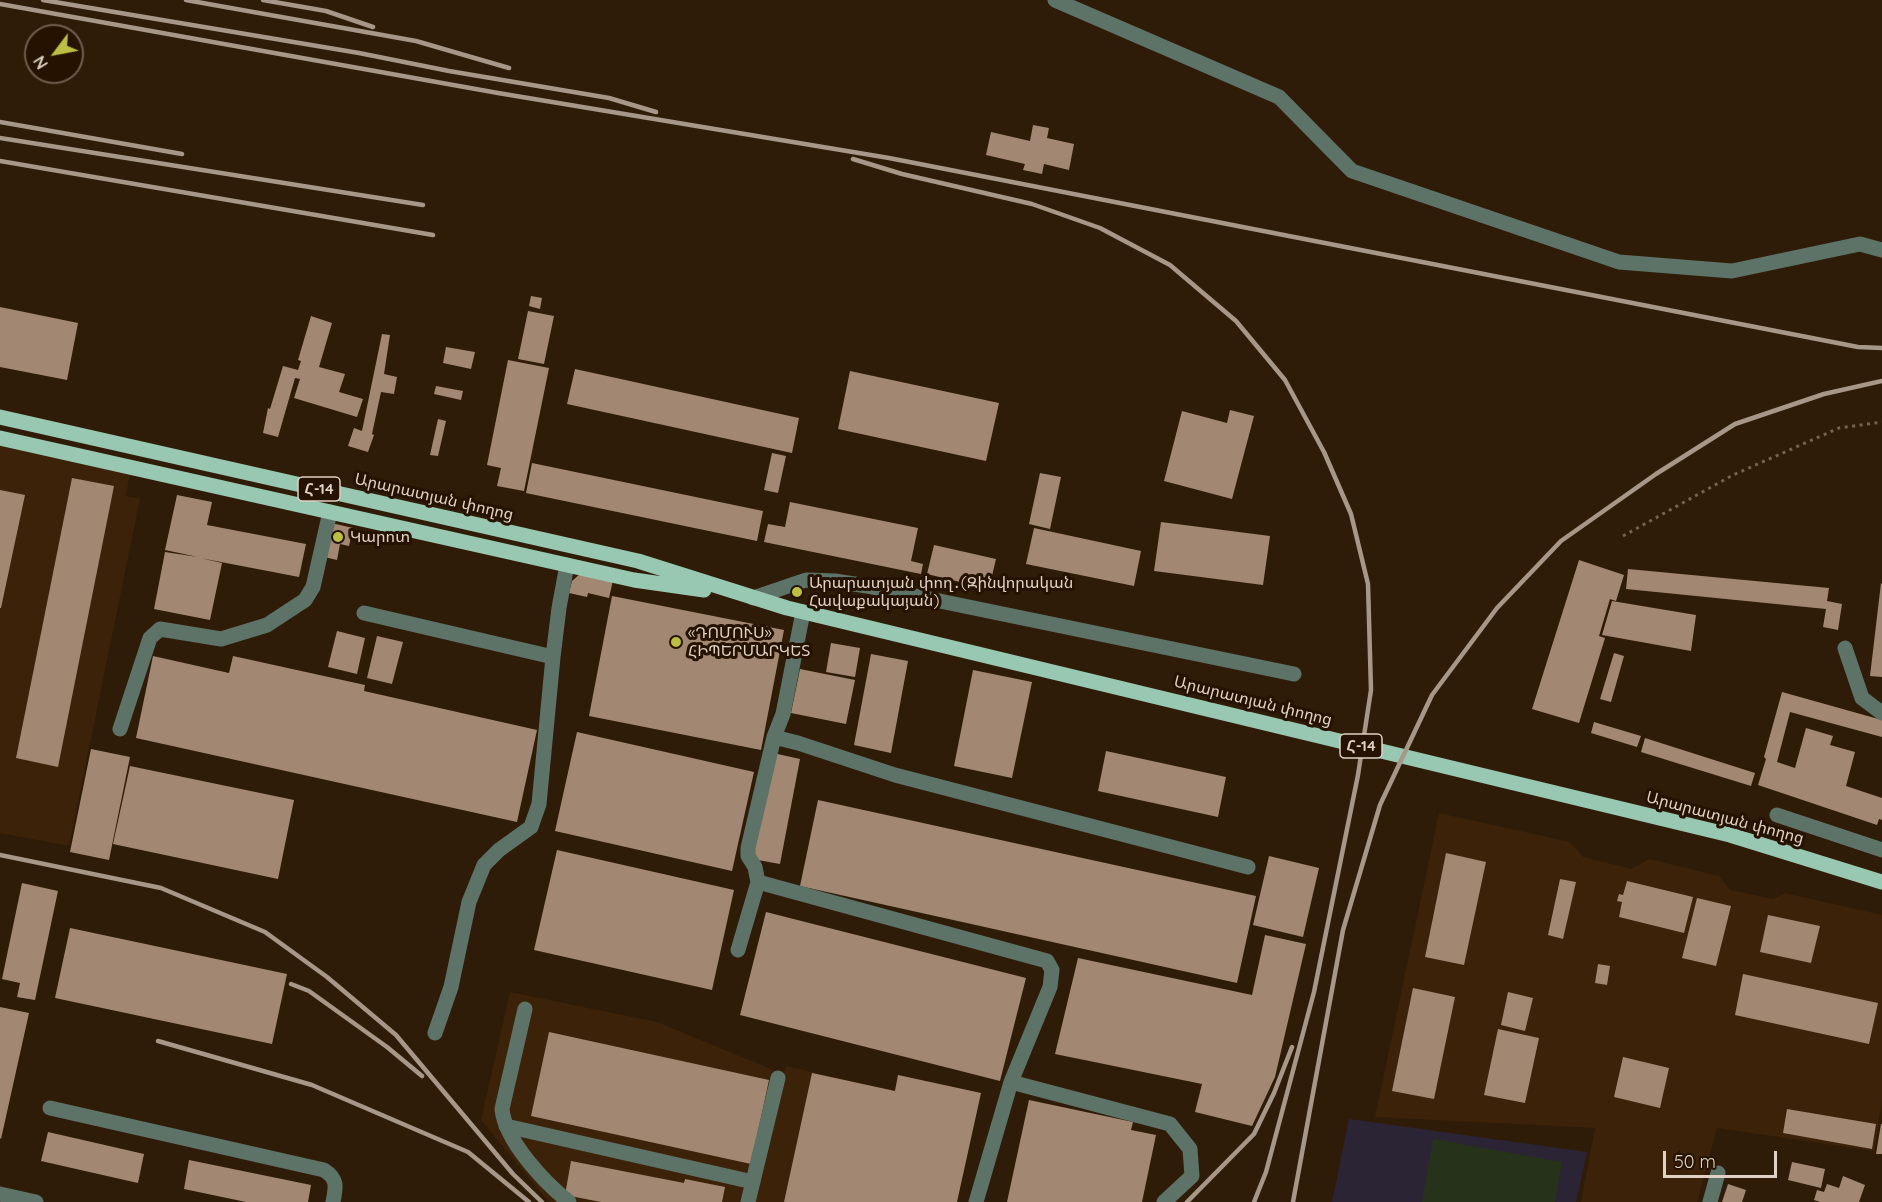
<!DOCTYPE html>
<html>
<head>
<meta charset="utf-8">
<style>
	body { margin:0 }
	#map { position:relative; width:1882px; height:1202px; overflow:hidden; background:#2f1c08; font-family:Quicksand,sans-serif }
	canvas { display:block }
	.north { position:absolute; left:24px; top:24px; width:60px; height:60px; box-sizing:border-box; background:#251201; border:2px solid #6f5e4f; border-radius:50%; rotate:238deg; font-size:16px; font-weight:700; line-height:24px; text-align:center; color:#dfd1c5 }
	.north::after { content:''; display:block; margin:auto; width:21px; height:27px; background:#bdbf43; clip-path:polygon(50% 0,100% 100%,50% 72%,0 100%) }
	.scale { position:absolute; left:1663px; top:1151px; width:114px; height:27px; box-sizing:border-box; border:3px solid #dfd1c5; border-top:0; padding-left:8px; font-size:18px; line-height:21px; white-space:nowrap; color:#dfd1c5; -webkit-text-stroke:4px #251201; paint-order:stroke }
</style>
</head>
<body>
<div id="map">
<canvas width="1882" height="1202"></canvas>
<div class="north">N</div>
<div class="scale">50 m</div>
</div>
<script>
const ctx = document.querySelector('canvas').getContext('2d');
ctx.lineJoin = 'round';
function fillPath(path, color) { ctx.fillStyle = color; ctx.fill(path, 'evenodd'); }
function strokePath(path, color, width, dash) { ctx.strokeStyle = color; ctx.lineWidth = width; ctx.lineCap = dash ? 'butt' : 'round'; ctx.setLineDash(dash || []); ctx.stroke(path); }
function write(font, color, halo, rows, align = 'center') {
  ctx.font = font + ' Quicksand,"Noto Sans Armenian",sans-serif'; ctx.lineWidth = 6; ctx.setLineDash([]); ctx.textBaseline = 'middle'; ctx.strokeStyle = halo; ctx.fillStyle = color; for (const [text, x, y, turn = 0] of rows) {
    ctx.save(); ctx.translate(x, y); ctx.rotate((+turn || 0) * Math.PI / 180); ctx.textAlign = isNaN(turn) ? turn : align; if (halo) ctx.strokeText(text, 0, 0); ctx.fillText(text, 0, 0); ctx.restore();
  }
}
fillPath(new Path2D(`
	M0,446l130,27 -4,23 14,3 -71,347 -69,-13z
	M1439,813l131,29 13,15 48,12 19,-10 69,17 11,14 43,9 12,-6 97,22v185l-8,51 -157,-23 -20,74h-116l14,-74 -220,-11z
	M510,992l147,30 126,52 3,-8 108,25 4,-16 83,18 -24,109h-408l-68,-82z`), '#3b2208');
fillPath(new Path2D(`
	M1349,1119l238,33 -11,50h-244z`), '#2b2434');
fillPath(new Path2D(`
	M1433,1139l129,23 -7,40h-133z`), '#26331a');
fillPath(new Path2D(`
	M1033,125l16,3 -2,10 27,6 -5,26 -25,-6 -2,10 -19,-4 2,-6 -39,-9 5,-23 39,9z
	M531,296l11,2 -2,11 -11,-3z
	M0,307l78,16 -11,57 -67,-13z
	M528,311l26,5 -10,48 -26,-5z
	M311,316l21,7 -13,44 26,7 -6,18 24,7 -6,18 -63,-19 6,-19 -5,-1 -17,59 -15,-4 5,-25 2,1 13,-43 15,4 3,-9 -3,-1z
	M382,334l8,1 -6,39 13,3 -3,17 -13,-2 -9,42 2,1 -6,17 -20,-6 6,-18 8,3z
	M446,347l29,5 -4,17 -28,-6z
	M508,360l41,8 -25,123 -27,-5 4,-18 -14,-3z
	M575,369l224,49 -7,35 -225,-49z
	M850,371l149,32 -13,58 -148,-32z
	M436,386l27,5 -2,9 -27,-6z
	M1230,410l24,6 -22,83 -68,-18 18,-70 45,12z
	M438,419l8,2 -8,35 -8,-1z
	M772,453l14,3 -8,37 -14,-3z
	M532,463l231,48 -6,30 -231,-48z
	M1040,473l21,4 -11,52 -21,-5z
	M72,478l42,8 -56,281 -42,-9z
	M0,490l25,5 -24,113h-1z
	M177,495l35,7 -5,23 99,19 -7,33 -99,-19 22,5 -12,57 -56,-11 11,-57 33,5 -33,-7z
	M790,502l128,26 -7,33 12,3 -2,10 -157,-32 4,-18 17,3z
	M327,522l26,6 -4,18 -9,-2 -3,16 -17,-4z
	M1161,522l109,14 -7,49 -109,-14z
	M1034,528l107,23 -7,35 -108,-22z
	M934,545l62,14 -7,30 -62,-15z
	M1579,560l45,15 -8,26 -6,-2 -11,37 6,2 -26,85 -47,-14z
	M1628,569l201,19 -2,13 15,3 -4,26 -15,-3 3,-18 -200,-20z
	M581,573l32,7 -4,18 -21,-5 -1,4 -18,-4 3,-12z
	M1881,583l1,1v93l-12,-1z
	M612,596l172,34 -23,120 -172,-34z
	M1612,601l84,14 -5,36 -89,-16z
	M337,631l28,7 -8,36 -29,-7z
	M377,636l26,6 -11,42 -25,-6z
	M831,643l29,5 -5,29 -29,-5z
	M1614,653l10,3 -13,46 -11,-3z
	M871,654l37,7 -17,92 -37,-8z
	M153,656l76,17 4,-17 132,29 -1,6 173,39 -20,92 -381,-84z
	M800,669l55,11 -9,44 -55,-11z
	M973,670l59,12 -20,96 -58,-12z
	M1782,692l100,28v17l-92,-25 -13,50 18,6 11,-40 27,8 -3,9 25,7 -9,34 36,12v22l-3,-1 -2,6 -119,-40 8,-26 -2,-2z
	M1594,722l47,14 -4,11 -46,-14z
	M577,732l177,40 -22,99 -177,-40z
	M1645,738l110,35 -4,13 -110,-34z
	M91,749l39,8 -21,103 -39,-8z
	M1106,751l120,26 -8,40 -120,-26z
	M773,753l27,6 -20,105 -28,-5z
	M130,766l164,34 -16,79 -165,-35z
	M818,800l438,96 -19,87 -437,-97z
	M557,850l177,40 -22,100 -178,-40z
	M1446,853l40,9 -22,103 -39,-8z
	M1269,856l50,12 -16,69 -50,-12z
	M1560,879l16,3 -13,57 -15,-4z
	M1627,881l66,16 -9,36 -65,-16 3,-15 -5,-1 2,-7 4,1z
	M22,883l36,8 -23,109 -18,-3 3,-14 -18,-4z
	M1697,898l34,8 -15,60 -34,-8z
	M766,912l260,66 -26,103 -260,-66z
	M1768,915l52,11 -9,37 -51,-11z
	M70,928l217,46 -15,70 -217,-46z
	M1265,935l41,9 -31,133 -23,49 -57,-14 7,-28 -147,-30 23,-96 174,37z
	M1598,964l12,2 -3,19 -12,-2z
	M1743,974l135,29 -9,41 -134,-29z
	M1413,988l42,9 -21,102 -42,-8z
	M1508,992l25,6 -8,33 -24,-6z
	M0,1007l29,6 -28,126 -1,-1z
	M1498,1029l41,9 -14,65 -41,-8z
	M549,1032l220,48 -18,84 -220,-48z
	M1623,1057l46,11 -9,40 -46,-11z
	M812,1073l83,18 3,-16 83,18 -24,109h-173z
	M1029,1100l104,22 -2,8 25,5 -14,67h-135z
	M1787,1109l89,15 -4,25 -89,-16z
	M1881,1124h1v30h-6z
	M48,1132l96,22 -6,29 -97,-22z
	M189,1160l122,25 -3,17h-62l-62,-13z
	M571,1161l113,22 1,-4 40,8 -3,15h-121l-36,-7z
	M1792,1162l33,7 -4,19 -33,-8z
	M1843,1176l22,9 -6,17h-39l-6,-2 3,-10 7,2 3,-8 12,4z
	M1728,1184l18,6 -4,12h-20z`), '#a28872');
strokePath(new Path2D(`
	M1623,536l110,-61 106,-47 43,-6`), '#746352', 3, [3, 4.5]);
strokePath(new Path2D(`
	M1055,0l224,97 73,74 267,91 113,9 128,-27 22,6
	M753,598l53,-18 29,1 32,5 427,88
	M803,612l-20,102 -9,23 24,6 97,32 353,92
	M364,613l189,44
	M1845,648l17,50 20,15
	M120,729l30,-91 10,-9 61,10 46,-14 38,-25 8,-13 17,-75
	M1777,815l105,35
	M758,882l289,79 5,9 -2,17 -39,95 -35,120
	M738,950l20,-68 -3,-15 -7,-11v-8l26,-111
	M525,1009l-23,100c3,32 43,74 67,93
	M435,1033l16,-46 18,-85 15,-37 15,-15 32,-23 8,-23 14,-147 6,-49 8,-43
	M1011,1082l159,42 20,25 2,27 -28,26
	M50,1108l274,62c14,9 12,17 9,32
	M506,1126l247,56
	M0,1194l36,8
	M748,1202l30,-124
	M1710,1202l8,-29`), '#5d7368', 15);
strokePath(new Path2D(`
	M0,417l638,144 149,47 943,227 152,47
	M0,438l634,142 70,10`), '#98c8b1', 15);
strokePath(new Path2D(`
	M43,0l316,53 90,18 160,27 47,14
	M186,0l230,41 93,27
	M263,0l63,11 47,16
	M0,4l498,89 391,65 969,189 24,1
	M0,122l182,32
	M0,138l423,67
	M853,159l49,15 130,30 68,24 70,37 66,56 49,59 39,72 27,62 17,70 3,106 -13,85 -44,217 -48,180 -12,30
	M0,161l433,74
	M0,855l161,33 104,44 62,45 69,58 117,139 29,28
	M291,984l18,7 78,56 35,29
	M158,1041l154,44 156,67 61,50
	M1187,1202l67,-68 20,-41 18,-46
	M1293,1202l50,-272 37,-125 52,-110 65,-87 64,-67 95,-67 79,-50 89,-30 58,-13`), '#a69788', 4.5);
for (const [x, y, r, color] of [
	[338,537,6,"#bdbf43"],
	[797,592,6,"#bdbf43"],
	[676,642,6,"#bdbf43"]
]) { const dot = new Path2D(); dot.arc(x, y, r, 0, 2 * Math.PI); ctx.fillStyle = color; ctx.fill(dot); strokePath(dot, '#251201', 2); }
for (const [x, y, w] of [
	[319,489,42],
	[1361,746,42]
]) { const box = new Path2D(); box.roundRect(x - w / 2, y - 12, w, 24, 4.5); ctx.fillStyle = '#251201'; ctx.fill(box); strokePath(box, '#dfd1c5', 1.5); }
write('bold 15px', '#dfd1c5', null, [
	["Հ-14",319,489],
	["Հ-14",1361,746]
]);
write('16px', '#dfd1c5', '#251201', [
	["Արարատյան փողոց",434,497,13],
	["Արարատյան փողոց",1253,701,14],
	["Արարատյան փողոց",1725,818,15]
]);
write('16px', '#dfd1c5', '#251201', [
	["Կարոտ",350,537],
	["Արարատյան փող․(Զինվորական",809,583],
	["Հավաքակայան)",809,601],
	["«ԴՈՄՈՒՍ»",688,633],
	["ՀԻՊԵՐՄԱՐԿԵՏ",688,651]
], 'left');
</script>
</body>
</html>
